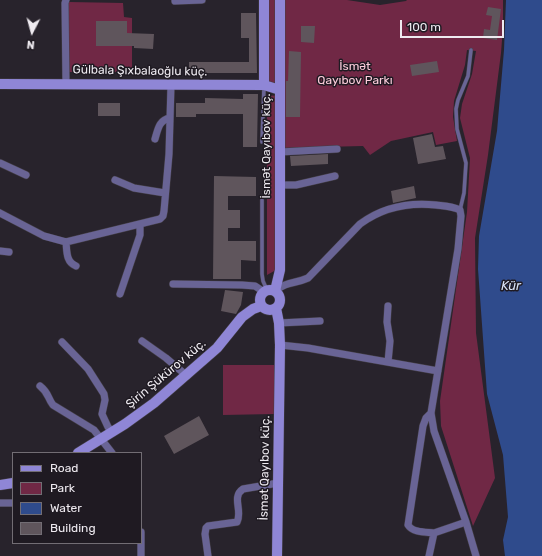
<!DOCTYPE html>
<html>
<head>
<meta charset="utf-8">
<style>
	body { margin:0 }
	#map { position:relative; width:542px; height:556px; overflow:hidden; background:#28232c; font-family:Rubik,sans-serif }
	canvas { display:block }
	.legend { position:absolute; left:12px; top:452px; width:130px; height:92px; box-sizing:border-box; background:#1f1a22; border:1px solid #726d74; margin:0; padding:5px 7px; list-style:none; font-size:12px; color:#eeeaf0 }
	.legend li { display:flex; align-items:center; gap:8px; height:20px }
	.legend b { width:20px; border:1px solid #726d74 }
	.north { position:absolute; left:12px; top:12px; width:40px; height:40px; -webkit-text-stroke:3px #1f1a22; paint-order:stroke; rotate:186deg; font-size:11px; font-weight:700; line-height:16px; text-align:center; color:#eeeaf0 }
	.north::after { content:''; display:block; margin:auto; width:14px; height:18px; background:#eeeaf0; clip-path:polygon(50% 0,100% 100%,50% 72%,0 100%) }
	.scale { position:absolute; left:400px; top:20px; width:104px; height:18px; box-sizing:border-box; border:2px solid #eeeaf0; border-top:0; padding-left:5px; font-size:12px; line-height:14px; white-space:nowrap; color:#eeeaf0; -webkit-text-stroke:3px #1f1a22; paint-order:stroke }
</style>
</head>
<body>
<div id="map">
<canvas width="542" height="556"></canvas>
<ul class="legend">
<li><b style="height:5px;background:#8f86d6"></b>Road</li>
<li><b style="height:11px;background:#702845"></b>Park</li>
<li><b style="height:11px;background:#2f4b8c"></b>Water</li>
<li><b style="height:11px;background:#5f555c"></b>Building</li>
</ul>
<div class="north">N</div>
<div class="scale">100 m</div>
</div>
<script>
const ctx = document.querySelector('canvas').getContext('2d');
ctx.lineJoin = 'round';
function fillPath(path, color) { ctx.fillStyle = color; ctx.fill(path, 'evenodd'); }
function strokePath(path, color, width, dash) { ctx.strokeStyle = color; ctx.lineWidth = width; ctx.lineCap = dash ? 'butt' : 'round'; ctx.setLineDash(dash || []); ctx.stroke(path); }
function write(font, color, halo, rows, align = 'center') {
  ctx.font = font + ' Rubik,sans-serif'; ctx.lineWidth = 3; ctx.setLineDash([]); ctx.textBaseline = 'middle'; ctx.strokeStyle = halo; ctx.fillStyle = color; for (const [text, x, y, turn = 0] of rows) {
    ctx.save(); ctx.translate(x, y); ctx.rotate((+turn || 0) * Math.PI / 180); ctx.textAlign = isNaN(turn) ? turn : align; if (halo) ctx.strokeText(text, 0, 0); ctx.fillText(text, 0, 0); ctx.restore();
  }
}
fillPath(new Path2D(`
	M268,0h8v84l-8,-2z
	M284,0h63l33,5 26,-4 1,-1h96v27l-2,26 -13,102 -13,83 1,95 19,145 -22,48 -32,-100 -1,-25 27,-189 3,-54 -10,-40 2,-14 10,-30 4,-23 -9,-1 -2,15 -11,36 -1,16 4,24 -21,4 -3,-13 -42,9 -21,14 -7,-9 -80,2z
	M69,2l54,1 1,14 8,1v54h-63z
	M267,95l10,1 -1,174 -9,5z
	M223,365h51v49l-51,1z`), '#702845');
fillPath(new Path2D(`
	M506,0h36v556h-37l-2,-16 5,-23 -5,-62 -16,-61 -9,-125 1,-33 18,-105 7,-81z`), '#2f4b8c');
fillPath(new Path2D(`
	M488,7l13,2 -4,31 -14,-2 1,-9 6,1 2,-14 -6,-1z
	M241,13h15l1,60h-68v-11h60v-24h-8z
	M96,21h31v12l27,1 -1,15 -19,-1v-2h-38z
	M301,26h14l-1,17 -13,-1z
	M289,51l12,1 -1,65h-14v-36h2z
	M437,61l2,11 -27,4 -2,-11z
	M243,94h15l-1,53h-14v-33h-47v3h-20v-14h29v-5l38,1z
	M98,103h22v13h-22z
	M432,134l3,13 8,-1 3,13 -28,5 -5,-26z
	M328,154v10l-37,2 -1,-10z
	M214,176l42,1v19h-28v14h12v18h-12v13h28v20l-15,-1v19h-28z
	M414,186l2,12 -23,5 -2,-12z
	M225,290l18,2 -2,13 -5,9 -15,-3z
	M199,416l10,19 -35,19 -10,-18z`), '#5f555c');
const lane = new Path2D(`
	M262,142l2,-55
	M262,200v74l1,7 4,9
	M460,210l4,-17 2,-30 -9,-34 -1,-20 2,-9 10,-24 3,-26`);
const street = new Path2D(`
	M175,1l27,-1
	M66,84l-1,-81 1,-3
	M155,139c3,-10 4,-19 15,-21
	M280,152l57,-3
	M0,163l26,12
	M115,180l19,8 31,5
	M280,185h16l39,-9
	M0,213l44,23 22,6 94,-23 3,-3 1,-5 5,-57 2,-69
	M66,242c1,10 0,20 10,24
	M0,251l9,1
	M173,284l69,1 13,1 9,6
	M275,291c12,-10 20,-7 33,-13l52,-54c23,-17 48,-22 76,-19 9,1 16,1 24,5l1,6 -3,33 -27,164 3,18 32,91 10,34
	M120,294l20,-59v-11
	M388,306l-1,16 3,19 -2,21
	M279,323l41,-2
	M142,341l24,17 21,18
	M62,342l26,27 16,25 1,6 -3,14 6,13 4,5
	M280,345l28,3 130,23
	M40,386c9,7 7,11 13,19l41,25 18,23
	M431,413l-5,5 -3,8 -15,99c5,8 18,7 26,8
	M0,503h13
	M141,532v24
	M208,556l-3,-22 1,-6 2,-2 29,-4c6,-11 -6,-25 6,-33l35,-6
	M429,556l5,-23 32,-11`);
const secondary = new Path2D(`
	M264,0v85
	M0,84l264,1 16,5
	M260 300a10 10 0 1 1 20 0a10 10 0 1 1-20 0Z
	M275,291l5,-21v-270
	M276,308l3,15 1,22 -3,211
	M78,453l47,-29 29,-21 63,-55 25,-31 11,-8 8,-3
	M0,485l13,-2`);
strokePath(lane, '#443f47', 4.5);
strokePath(street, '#443f47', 8);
strokePath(secondary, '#443f47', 11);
strokePath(lane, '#696495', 3.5);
strokePath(street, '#696495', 7);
strokePath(secondary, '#8f86d6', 10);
write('12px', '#fdcddc', '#1f1a22', [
	["İsmət",355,67],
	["Qayıbov Parkı",355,81]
]);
write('12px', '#eeeaf0', '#1f1a22', [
	["Gülbala Şıxbalaoğlu küç.",140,71,1],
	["İsmət Qayıbov küç.",267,146,-90],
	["Şirin Şükürov küç.",166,374,-40],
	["İsmət Qayıbov küç.",265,468,-89]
]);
write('italic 13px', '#d9e2f6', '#1f1a22', [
	["Kür",511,286]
]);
</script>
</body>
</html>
